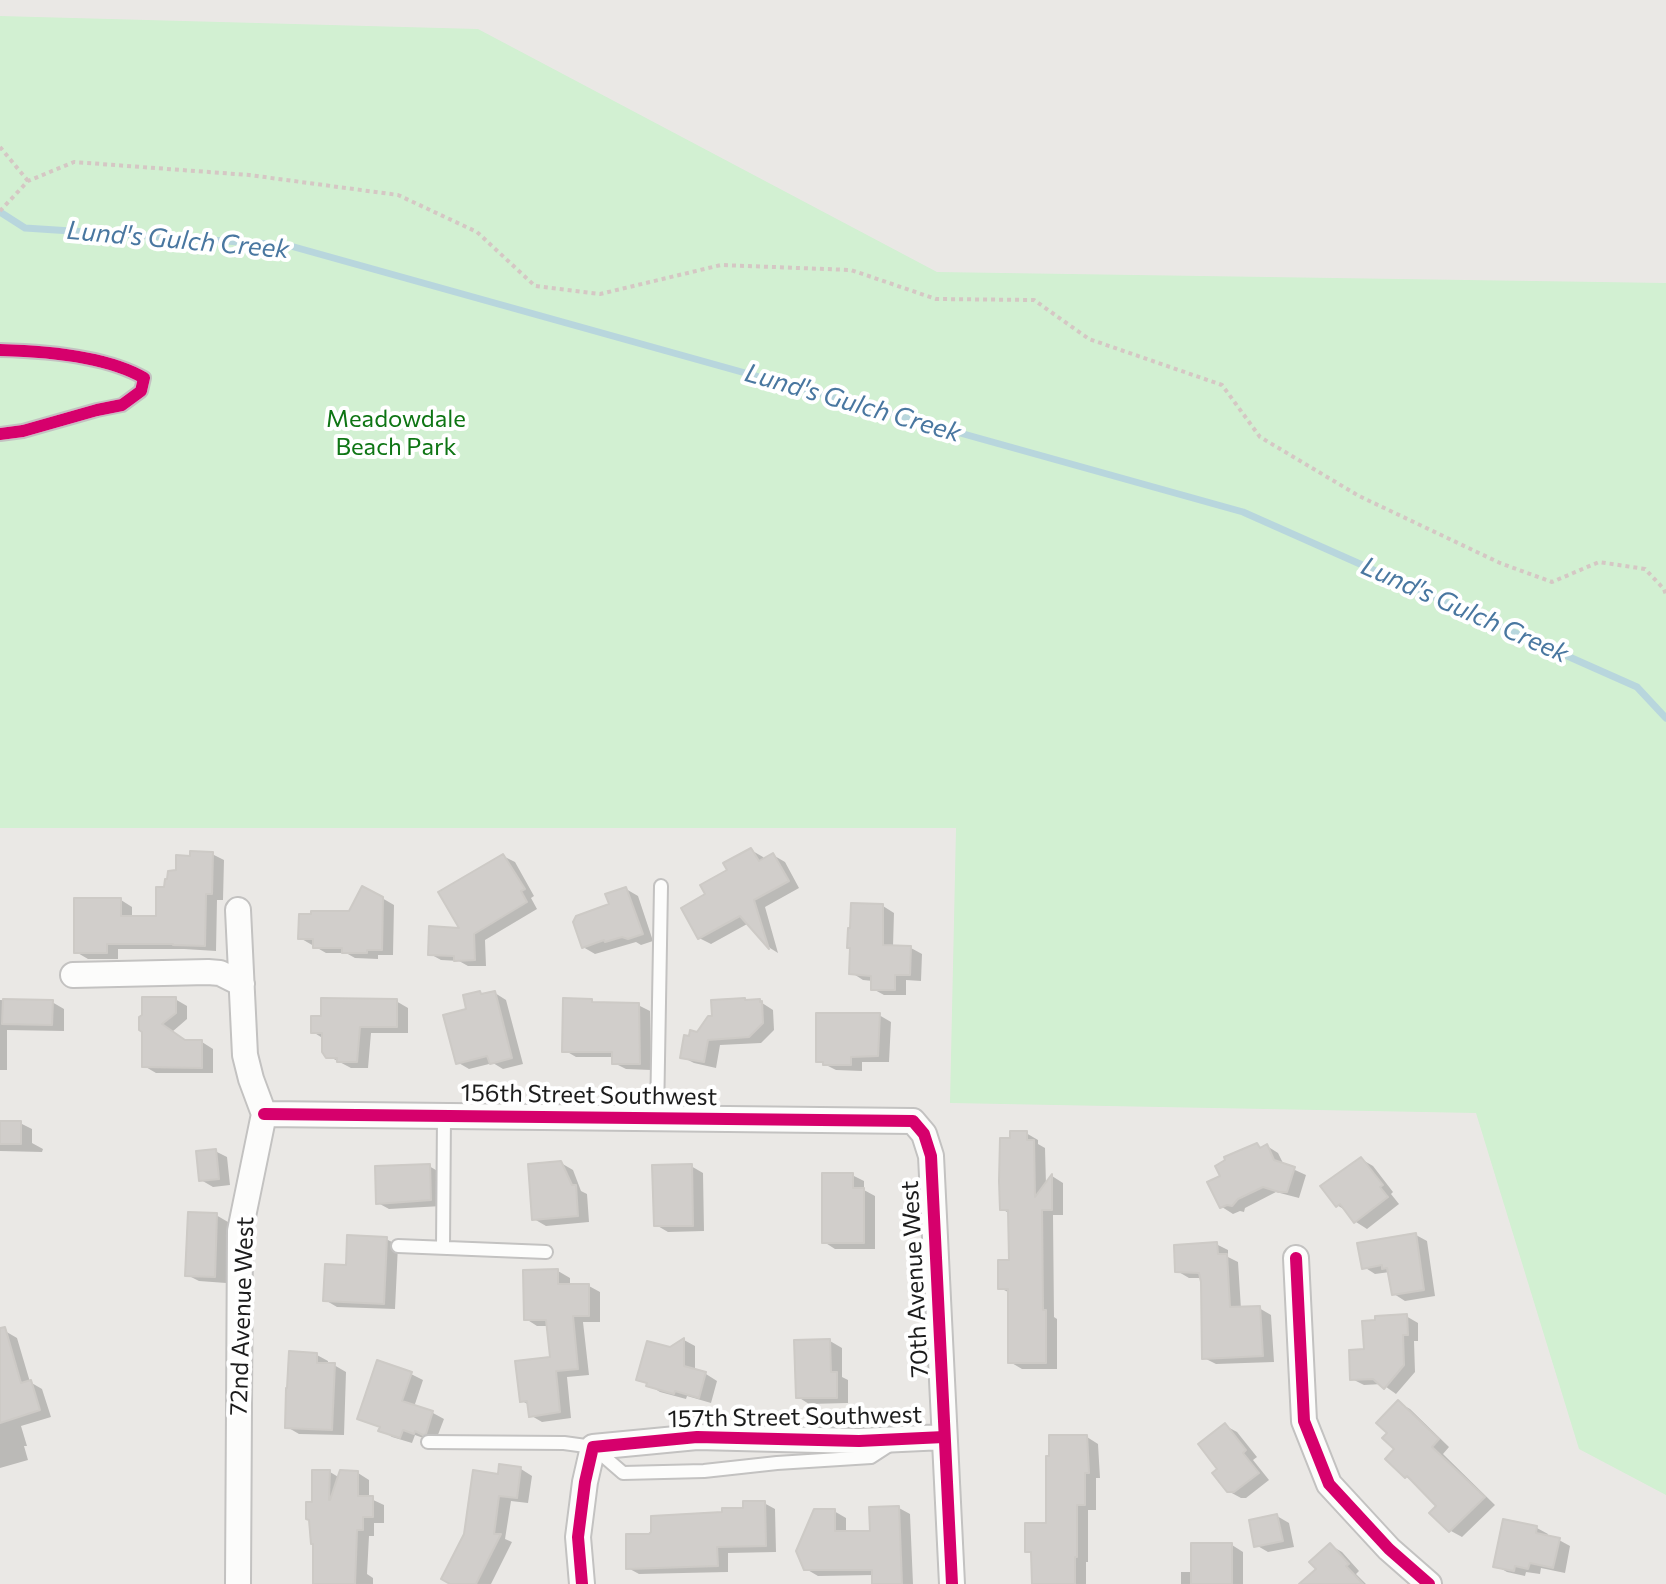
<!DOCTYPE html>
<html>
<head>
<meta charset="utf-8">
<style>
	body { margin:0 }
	canvas { display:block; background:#eae8e5 }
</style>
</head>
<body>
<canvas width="1666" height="1584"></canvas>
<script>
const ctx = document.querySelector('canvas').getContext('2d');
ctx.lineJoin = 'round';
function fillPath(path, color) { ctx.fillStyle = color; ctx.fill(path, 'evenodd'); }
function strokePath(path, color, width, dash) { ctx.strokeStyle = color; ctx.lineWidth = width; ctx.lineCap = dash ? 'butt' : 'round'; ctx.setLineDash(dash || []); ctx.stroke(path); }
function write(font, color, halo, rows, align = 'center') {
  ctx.font = font + ' Commissioner,sans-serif'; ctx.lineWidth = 8; ctx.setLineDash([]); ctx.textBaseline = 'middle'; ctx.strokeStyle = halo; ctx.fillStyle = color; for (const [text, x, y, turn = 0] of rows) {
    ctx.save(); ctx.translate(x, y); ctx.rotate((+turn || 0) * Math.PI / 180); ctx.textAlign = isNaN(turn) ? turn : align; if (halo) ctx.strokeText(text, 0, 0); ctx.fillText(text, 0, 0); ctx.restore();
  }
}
fillPath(new Path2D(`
	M0,16l478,13 459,243 729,11v1212l-87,-46 -103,-336 -526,-10 6,-275h-956z`), '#d2f0d2');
fillPath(new Path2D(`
	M751,850l12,7 2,3 8,-5 12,7 14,26 -34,19 13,46 -8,-5 -21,-25 -38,21 -12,-6 9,-43z
	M212,854l12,6 -1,40h-6l-1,51 -32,-2h-66v10h-30l-12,-7 45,-52 11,7v11h26l8,-29z
	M503,856l12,6 19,34 -3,2 6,11 -52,31 1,26h-18l-9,-5 -18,-1 -11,-6 33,-24z
	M626,889l12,7 15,45 -12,4 -5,-3 -41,12 -12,-7z
	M382,898l12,7 -1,50h-15v4l-23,-1 -9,-5h-20l-26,-15z
	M883,906l11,7 -1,34 18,1 11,6 -1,27 -15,-1v15h-22l-11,-6v-8l-10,-1 -11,-7v-43z
	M480,993l5,3 10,-3 11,7 17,64 -20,5 -10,-6 -24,6 -12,-7 12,-52z
	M175,999l12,7v13l-15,13 14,10h16l11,7v24h-57l-12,-7v-50z
	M0,1000l52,2 12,7v22l-57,-1v40h-7z
	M396,1001l12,7v25h-37l-3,35h-17l-23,-12 -4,-17 -11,-7z
	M592,1001l5,3 41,1 12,6 1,59 -25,-1 -12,-6v-6h-38l-12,-7z
	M759,1001l14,9 1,20 -13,13 -41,2 -4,23 -22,-5 -12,-6 16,-23z
	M879,1015l12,7 -2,40h-27v9l-26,-1 -18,-9z
	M0,1123h20l12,6v14l11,6 -1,3 -42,-1z
	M1026,1133l12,7v4l7,4 1,37 6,-9 11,7v32h-10l1,102 3,2v50h-35l-12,-7v-69l-10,-5 11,-26 -1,-48 -8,-5 10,-69z
	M1257,1145l6,3 4,-2 11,7 6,12 22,10 -7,23 -23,-6 -31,16 -1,4 -4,-1 -7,3 -11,-7 1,-30z
	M215,1151l12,6 3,28 -17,2 -12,-7z
	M1361,1159l12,7 20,26 -2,2 8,10 -32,25 -11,-7 -8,-10 -11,-7z
	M561,1163l12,7 8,21 6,3 2,28 -43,4 -12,-7z
	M429,1166l12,7 1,33 -53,3 -11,-6z
	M691,1166l12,7 1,58 -36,1 -12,-7z
	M852,1175l12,6v9l11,6v53h-40l-11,-7z
	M216,1215l12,7 -2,61 -27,-2 -12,-6z
	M1416,1235l11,6 8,55 -30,5 -11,-7 -4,-22 -15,2 -11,-7z
	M386,1239l12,6 -3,64 -58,-2 -12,-7z
	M1216,1244l12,6v7l10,5 3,47 18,-1 12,7 3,47 -58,2 -12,-6 -3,-80h-12l-12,-7z
	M558,1271l12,7v8h19l11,6v30h-17l6,53 -22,2 4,41 -29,4 -12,-7 -1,-10 -7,-4 30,-42 -4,-33h-11l-11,-7z
	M1406,1316l12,7v18h-4l1,31 -19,22 -14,-10 -18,1 -12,-6z
	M5,1331l12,7 13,44 12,7 9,28 -30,9 6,20h-3l4,14 -28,8v-135z
	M684,1340l11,6v25l11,3 11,7 -6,22 -24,-7 -1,3 -26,-7 -21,-13z
	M830,1341l12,7v29l6,3v23l-39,1 -11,-7z
	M317,1355l11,6v4h6l12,7 -2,63 -45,-1 -12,-7z
	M411,1374l12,6 -9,27 19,6 11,6 -8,21 -9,-4 -1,3 -11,-4 -3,8 -20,-6 -11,-7v-2l-21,-10z
	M1399,1403l11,6 39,38 -6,7 52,51 -33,32 -11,-6 -19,-19 7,-6 -24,-24 -9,-5 -17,-44z
	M1226,1426l11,6 20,25 -4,3 16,20 -23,18h-5l-13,-7 -8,-22z
	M1087,1437l11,7 2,34h-4v32h-8v52h-2v22h-51l-2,-30 -6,-3 21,-26z
	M521,1469l11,7 -4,27 -17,-2 -6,38 7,3 -21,42h-38l47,-108z
	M330,1472l10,6 18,-5 11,7v18l15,7v18h-10v13h-5l-2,38 6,4v6h-58l-1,-80z
	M764,1503l11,6 1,43 -48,1v19l-89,2 -11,-6 96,-54z
	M899,1508l11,6 3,70h-39v-9l-56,1 -12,-7 28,-58 12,7v15h26z
	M1277,1516l12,7 5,24 -26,5 -12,-7z
	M1537,1528l11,6 -1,3 12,3 11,6 -5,27 -24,-5 -1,6 -14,-2 -1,4 -18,-4 -11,-6z
	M1232,1545l11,7v32h-62v-12h12z
	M1330,1545l12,7 17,19 -3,3 10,10h-59l12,-15z`), '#0003');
strokePath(new Path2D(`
	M0,212l25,16 262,17 956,267 394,175 29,31`), '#b8d6dd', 7);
const building = new Path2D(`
	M751,848l8,13 14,-8 16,28 -35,19 15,49 -29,-33 -42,23 -17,-31 24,-14 -5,-9 27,-15 -4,-7z
	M190,851l23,1 -1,42h-6l-1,52 -32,-1v-1h-66v9h-33v-55h47v18h35v-29h8l1,-8h2l1,-8 8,-1v-15l14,1z
	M503,854l22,35 -4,2 6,11 -53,32 1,26 -21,1v-5l-26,-1 1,-29 30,2 -21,-36z
	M362,886l21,11 -1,53h-15v3h-25v-5h-29v-9h-15l1,-25h12v-3h38z
	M626,887l17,47 -15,5 -6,-2 -17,5 -1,-2 -22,8 -9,-26 3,-6 33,-12 -4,-10z
	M851,903l32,1v41l28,1 -1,29h-15v15h-24v-14l-22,-2 1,-26h-3l1,-20h2z
	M480,991l1,3 14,-3 17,67 -22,6 -3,-8 -31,8 -13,-49 23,-6 -3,-14z
	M142,997h34v16l-14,11 23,16h17v28l-60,-1v-35l-3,-2v-13l3,-2z
	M321,998l76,1v28h-37l-3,35h-20v-4h-11l-4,-6v-19h-11v-17h10z
	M563,998l29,1v3l47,1 1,61h-28v-12h-50z
	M745,998v2l15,-1v3l2,-1 1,22 -14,14 -41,3 -4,22 -24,-4 4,-23 5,1 1,-6 7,2 11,-16h4l-1,-16z
	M3,999l50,1 -1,25 -50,-1z
	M816,1013h64l-2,43 -27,1v8h-28v-3h-7z
	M0,1121h21v23h-21z
	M1010,1131h17v9h7l1,57 17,-23v36h-10l1,100h3v53h-38v-74h-10v-29h11l-1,-50h-8l-1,-29 1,-43h10z
	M1257,1143l3,5 7,-4 7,16 21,7 -8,25h-8l-16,-5 -25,12 -6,7 -5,-1 -7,3 -13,-26 13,-6 -5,-10 10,-6 -1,-3z
	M216,1149l3,30 -20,2 -3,-30z
	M1361,1157l22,28 -3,2 8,10 -34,26 -14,-19 -4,3 -16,-21z
	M561,1161l11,24h4l2,31 -46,4 -4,-56z
	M430,1164l1,36 -55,4 -1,-38z
	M692,1164l1,62h-39l-2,-61z
	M822,1173h31v15h11v55h-42z
	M188,1212l29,1 -2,64 -30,-1z
	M1416,1233l8,57 -32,5 -5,-27 -5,1v-4l-20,4 -5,-26z
	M347,1235l40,2 -3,67 -61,-3 2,-37 21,1z
	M1217,1242l1,12h9l3,53 30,-1 3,50 -61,3 -1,-77 -2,-9 -24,-1 -1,-27z
	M558,1269v15h31v32h-16l5,53 -22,2 4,41 -31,5 -2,-16 -7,1 -5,-41 35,-4 -4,-37h-22l-1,-50z
	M1407,1314l1,21h-5l1,30 -20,24 -11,-10 -23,1 -1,-30 15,-1 -2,-28 13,-1v-4z
	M5,1327l16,56 10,-3 9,30 -40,13v-95z
	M684,1338v28l22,6 -7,26 -24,-7 -1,3 -28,-8 1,-3 -11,-3 11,-39 23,6z
	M830,1339l1,33h6v26h-41l-2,-58z
	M289,1351l28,2v10h18l-3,67 -47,-2 1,-40h1z
	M377,1360l35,12 -10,29 31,10 -7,23 -3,1 -8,-4 -1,3 -11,-4 -3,8 -22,-7 2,-4 -23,-8z
	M1398,1400l41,39 -7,8 53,50 -36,35 -20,-19 7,-7 -29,-30 -2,2 -20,-19 9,-10 -12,-11 5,-5 -11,-10z
	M1225,1423l21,27 -3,3 16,20 -25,19h-7l-15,-19 5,-4 -19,-25z
	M1049,1435h38l2,38h-4v32h-8v52h-2v27h-43l-1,-32h-6v-29h21v-67h3z
	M499,1464l22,3 -4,31 -18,-2 -5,38h7l-25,50h-26l-9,-5 23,-45 9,-64 25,4z
	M312,1470h18l-1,30h1l10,-30 18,1v25h15v21h-10v13h-6l-2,54h-42v-40h-2l-2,-24 -3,-1v-17h6z
	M743,1501h22l1,45 -49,1 1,19 -92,3v-35h23l2,-2v-16l71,-4v-4h21z
	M899,1506l3,78h-30v-14h-68l-8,-19 18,-42h21v22h35l-1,-24z
	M1277,1514l6,27 -29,6 -5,-27z
	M1503,1519l34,7 -1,7 24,5 -7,30 -23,-5 -2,6 -13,-3 -1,5 -21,-4z
	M1191,1543h41v41h-41z
	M1330,1543l19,21 -3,2 17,18h-64l17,-15 -7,-7z`);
fillPath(building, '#d1cecb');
strokePath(building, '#cdcac6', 2);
const lane = new Path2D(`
	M0,350c43,1 106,6 144,28l-3,13 -19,14 -25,5 -74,21 -23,3
	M657,1118l4,-232
	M398,1246l148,6
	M443,1248l1,-133
	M428,1442l136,1 29,4 30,26 81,-2 73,-8 94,-6 20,-13`);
const street = new Path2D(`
	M73,975l135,-3 12,1 22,11
	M264,1114l649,7 11,13 7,22 21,428
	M1296,1258l8,163 25,63 60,65 40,35
	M238,1584l2,-353 24,-117 -13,-35 -6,-24 -7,-145
	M582,1584l-4,-47 7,-55 8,-35 104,-10 162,4 85,-4`);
strokePath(lane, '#c3c2c1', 16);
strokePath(street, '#c3c2c1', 28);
strokePath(new Path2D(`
	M0,147l28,34
	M0,211l28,-30 46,-19 175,13 149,20 79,37 58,54 65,8 121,-29 130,5 85,29 98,1 55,39 133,46 38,52 99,59 141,67 52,19 47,-20 46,7 19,20 2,6`), '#d5c7c4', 4, [4, 4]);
strokePath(lane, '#fcfcfb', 12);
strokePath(street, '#fcfcfb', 24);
strokePath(new Path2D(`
	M0,350c43,1 106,6 144,28l-3,13 -19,14 -25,5 -74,21 -23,3
	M264,1114l649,7 11,13 7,22 21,428
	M1296,1258l8,163 25,63 60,65 40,35
	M582,1584l-4,-47 7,-55 8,-35 104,-10 162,4 85,-4`), '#d6006c', 12);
write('24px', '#0e7514', '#fff', [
	["Meadowdale",396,419],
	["Beach Park",396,447]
]);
write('24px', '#1c1c1c', '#fff', [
	["156th Street Southwest",589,1095,1],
	["70th Avenue West",915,1279,-93],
	["72nd Avenue West",242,1316,-88],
	["157th Street Southwest",795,1417,-1]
]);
write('italic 26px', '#4977a0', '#fff', [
	["Lund's Gulch Creek",178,240,5],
	["Lund's Gulch Creek",853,403,16],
	["Lund's Gulch Creek",1465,610,24]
]);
</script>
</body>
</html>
